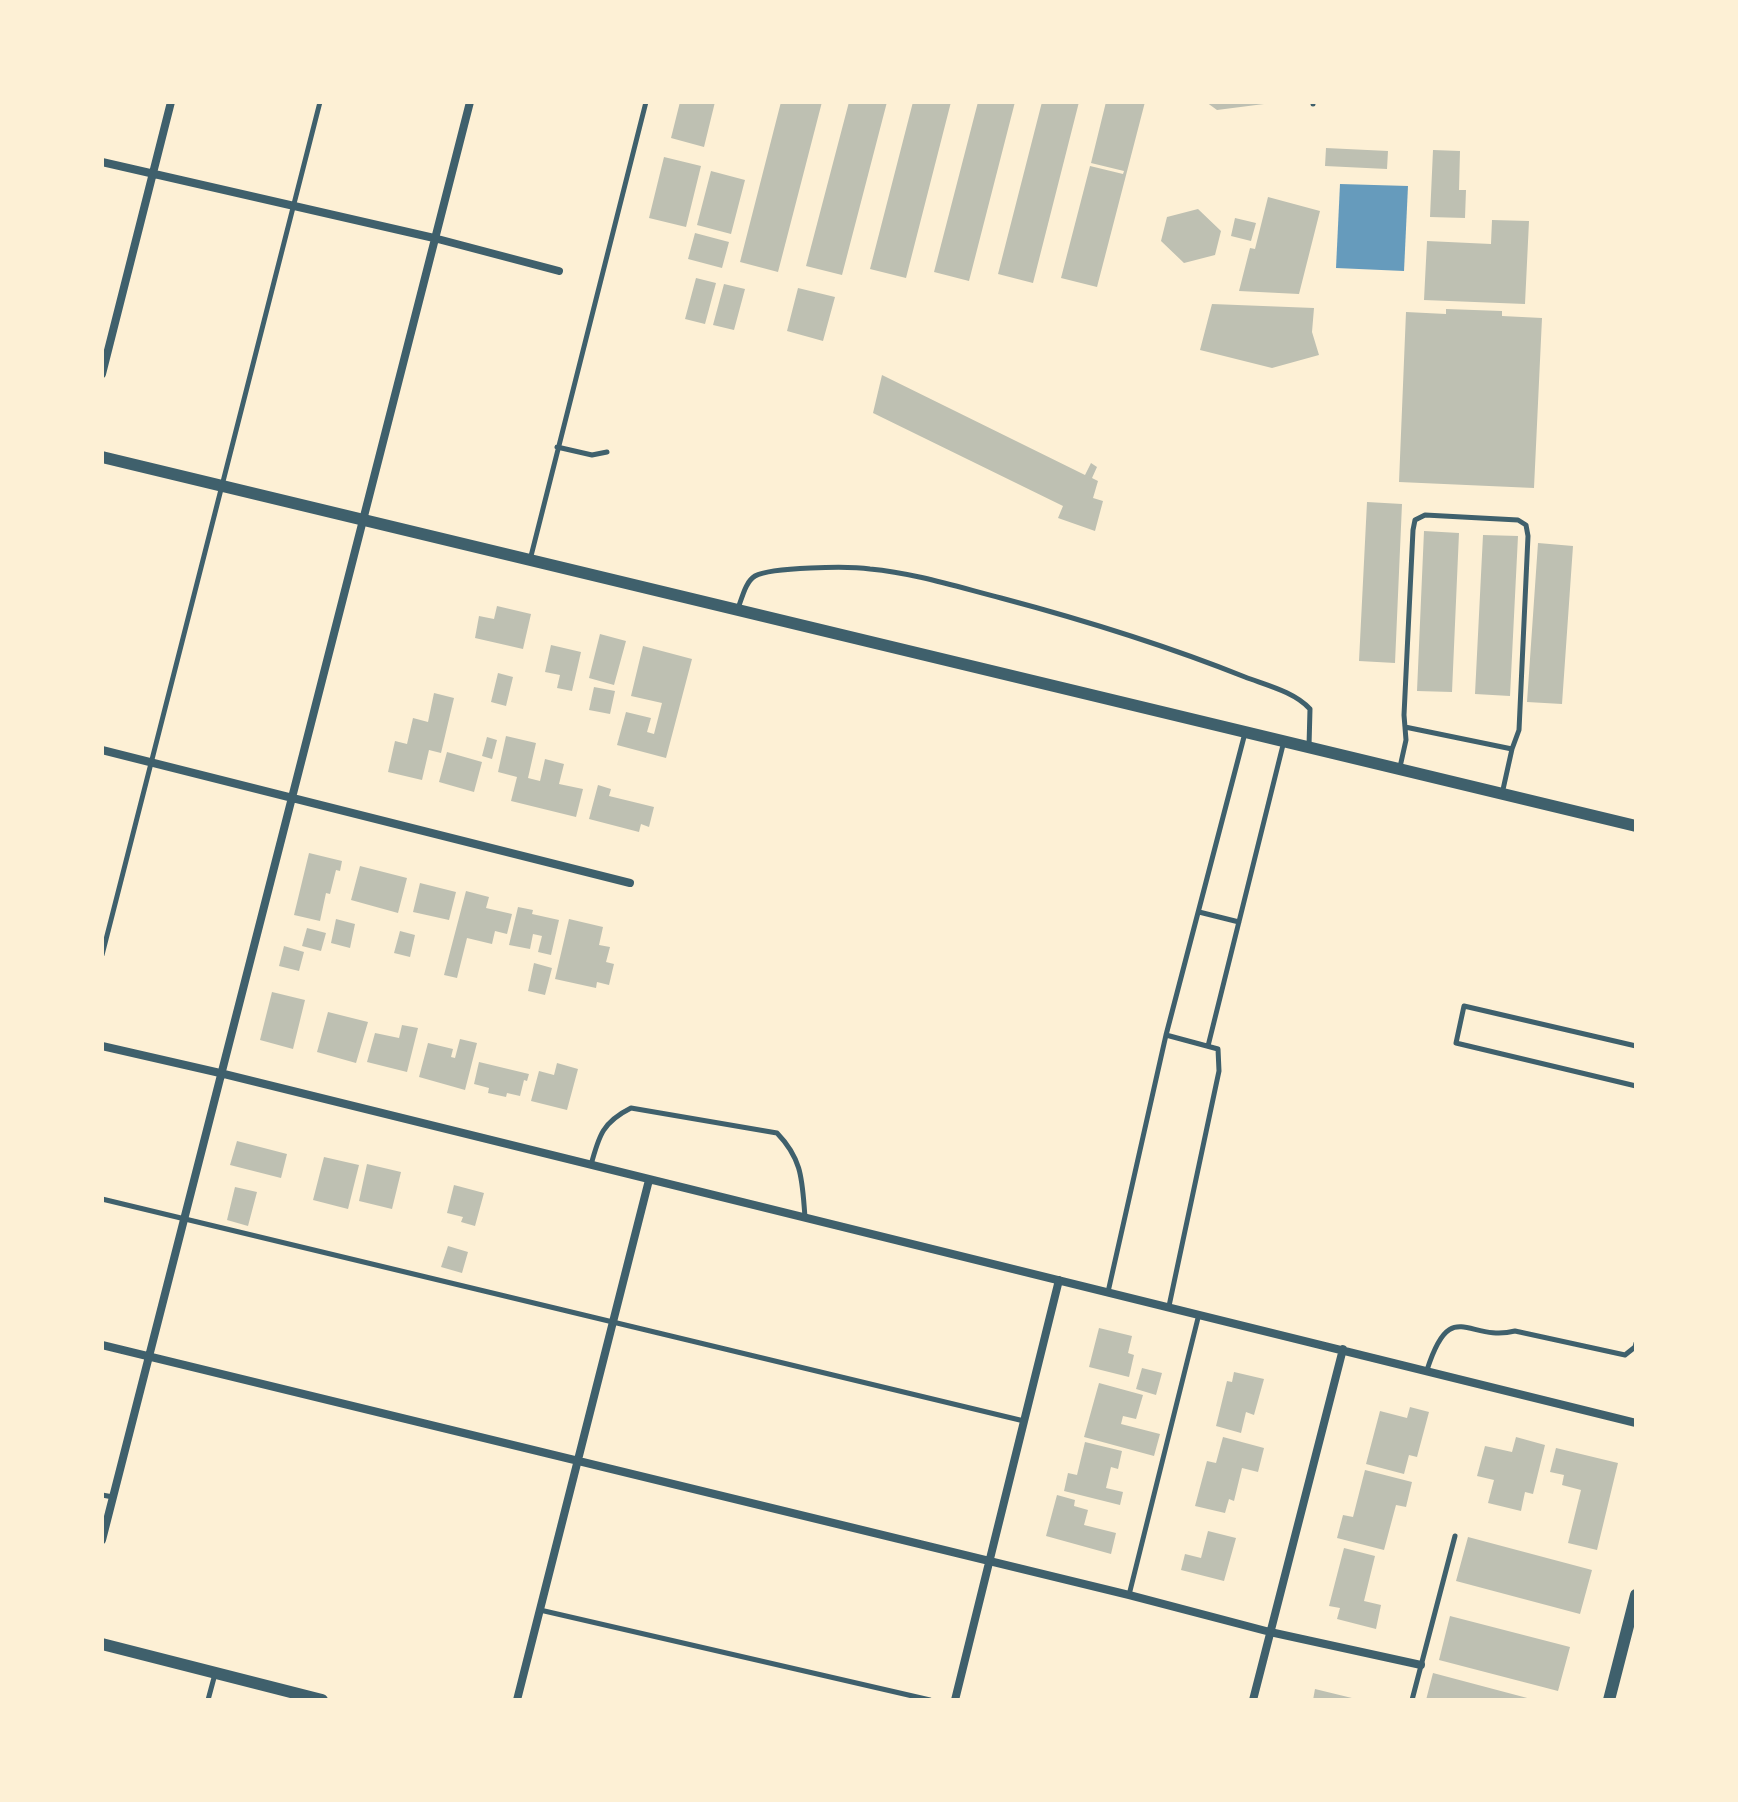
<!DOCTYPE html>
<html>
<head>
<meta charset="utf-8">
<style>
	body { margin:0 }
	#map { position:relative; width:1738px; height:1802px; overflow:hidden; background:#fdf0d5; font-family:"PT Sans",sans-serif }
	canvas { display:block }
	.frame { position:absolute; inset:0; border:104px solid #fdf0d5; pointer-events:none }
</style>
</head>
<body>
<div id="map">
<canvas width="1738" height="1802"></canvas>
<div class="frame"></div>
</div>
<script>
const ctx = document.querySelector('canvas').getContext('2d');
ctx.lineJoin = 'round';
function fillPath(path, color) { ctx.fillStyle = color; ctx.fill(path, 'evenodd'); }
function strokePath(path, color, width, dash) { ctx.strokeStyle = color; ctx.lineWidth = width; ctx.lineCap = dash ? 'butt' : 'round'; ctx.setLineDash(dash || []); ctx.stroke(path); }
fillPath(new Path2D(`
	M1340,184l68,2 -4,85 -68,-3z`), '#669bbc');
fillPath(new Path2D(`
	M680,102h35l-11,45 -33,-9z
	M781,102h41l-44,170 -38,-10z
	M849,102h38l-45,173 -36,-9z
	M913,102h38l-45,176 -36,-9z
	M978,102h37l-46,179 -35,-9z
	M1042,102h37l-46,181 -35,-9z
	M1106,102h39l-48,185 -36,-9 29,-112 33,8 1,-3 -33,-8z
	M1206,102h58v2l-47,6z
	M1326,148l62,3 -1,18 -62,-3z
	M1433,150l27,1 -1,39h7l-1,28 -35,-1z
	M664,157l37,9 -15,61 -37,-9z
	M711,171l34,9 -14,54 -34,-9z
	M1268,197l52,14 -21,83 -60,-3 11,-43 5,1z
	M1198,209l23,22 -6,24 -31,8 -23,-22 6,-24z
	M1235,218l21,5 -5,18 -20,-5z
	M1492,220l37,1 -4,83 -101,-4 3,-59 64,3z
	M695,233l34,9 -7,26 -34,-9z
	M696,278l20,5 -11,41 -20,-5z
	M724,284l21,5 -11,41 -21,-5z
	M798,288l37,9 -12,44 -36,-10z
	M1212,304l102,4 -2,24 7,23 -47,13 -72,-18z
	M1446,309l56,2v5l40,2 -8,170 -135,-6 7,-170 40,2z
	M882,375l203,100 6,-12 6,4 -5,11 6,3 -5,17 10,3 -8,30 -37,-13 5,-12 -190,-93z
	M1367,502l35,2 -7,159 -36,-2z
	M1424,531l35,2 -7,159 -35,-1z
	M1483,535l35,1 -8,160 -35,-2z
	M1538,543l35,3 -11,158 -35,-2z
	M497,606l34,8 -8,35 -48,-11 4,-22 15,3z
	M600,634l26,7 -12,44 -25,-7z
	M551,645l30,7 -9,39 -15,-3 3,-13 -15,-3z
	M643,646l49,13 -26,99 -49,-13 9,-33 25,6 -4,14 7,2 8,-31 -31,-7z
	M498,673l15,4 -7,29 -15,-4z
	M594,687l21,4 -5,23 -21,-4z
	M434,693l20,5 -13,55 -12,-3 -7,30 -34,-8 7,-31 12,3 6,-26 15,4z
	M506,736l30,7 -8,35 12,3 5,-22 19,5 -5,20 24,5 -7,28 -65,-16 6,-24 -19,-5z
	M487,737l10,3 -5,19 -10,-3z
	M447,752l35,10 -8,30 -35,-10z
	M598,785l13,4 -2,7 45,11 -5,20 -8,-3 -2,8 -50,-13z
	M309,853l33,8 -2,10 -4,-1 -6,24 -4,-1 -6,28 -26,-6z
	M360,866l47,12 -9,35 -47,-13z
	M420,883l36,9 -7,28 -36,-8z
	M466,891l23,6 -3,11 26,6 -5,20 -12,-3 -3,13 -25,-6 -10,40 -13,-3z
	M518,907l15,3 -1,4 27,6 -8,35 -13,-3 4,-16 -9,-2 -3,15 -21,-4z
	M336,919l19,5 -5,24 -19,-5z
	M569,919l34,8 -4,18 11,2 -4,15 8,2 -5,21 -12,-3 -1,6 -41,-9z
	M307,928l19,5 -5,18 -19,-5z
	M400,931l15,4 -5,22 -16,-4z
	M284,946l20,6 -5,19 -20,-5z
	M534,963l18,5 -7,27 -17,-4z
	M272,992l33,8 -12,49 -33,-9z
	M328,1012l40,10 -12,41 -39,-11z
	M402,1025l16,3 -11,44 -40,-10 8,-29 24,5z
	M460,1039l17,4 -12,47 -46,-13 9,-34 25,6 -2,8 4,1z
	M479,1062l50,12 -2,7 -3,-1 -4,16 -13,-3 -1,4 -18,-4 1,-5 -15,-4z
	M557,1063l21,6 -11,41 -36,-9 8,-30 15,4z
	M237,1141l50,13 -6,24 -51,-13z
	M324,1157l35,8 -11,44 -35,-9z
	M367,1164l34,8 -9,37 -33,-8z
	M454,1185l30,8 -9,33 -14,-4 2,-5 -16,-4z
	M235,1187l22,5 -9,34 -21,-6z
	M448,1246l20,6 -6,21 -21,-6z
	M1099,1328l33,8 -4,17 6,2 -5,22 -40,-10z
	M1142,1368l20,5 -6,22 -20,-6z
	M1234,1372l30,7 -10,36 -8,-3 -5,21 -25,-7 11,-45 5,1z
	M1099,1383l44,12 -7,24 -13,-3 -2,8 39,10 -6,22 -70,-19z
	M1410,1407l19,5 -12,45 -8,-2 -5,19 -38,-10 14,-53 27,7z
	M1223,1437l41,11 -6,24 -16,-4 -8,33 -5,-2 -4,14 -30,-7 12,-45 9,2z
	M1516,1437l29,8 -12,49 -8,-2 -4,19 -33,-8 6,-23 -17,-4 8,-30 27,6z
	M1085,1442l37,9 -4,18 -7,-2 -5,21 17,4 -3,13 -56,-14 4,-18 9,2z
	M1556,1448l62,15 -21,87 -29,-7 13,-53 -19,-5 2,-10 -14,-3z
	M1365,1470l47,12 -6,25 -10,-2 -12,45 -47,-12 6,-23 10,2z
	M1057,1495l18,5 -1,6 14,4 -4,15 32,8 -5,21 -65,-18z
	M1208,1531l28,7 -12,43 -43,-11 4,-16 16,4z
	M1468,1537l124,33 -12,44 -124,-33z
	M1344,1548l31,8 -11,45 17,4 -5,24 -39,-10 3,-11 -11,-2z
	M1450,1616l120,31 -12,44 -119,-31z
	M1433,1673l98,26v1h-105z
	M1315,1689l41,10v1h-43z`), '#bec0b2');
strokePath(new Path2D(`
	M1313,102v2
	M557,447l35,8 15,-3
	M530,560l116,-458
	M738,608c4,-9 7,-26 17,-32 16,-9 94,-10 115,-7 44,4 88,18 131,29 83,22 164,47 244,79 21,8 50,15 65,32l-1,37
	M1405,727l107,22
	M1400,767l6,-27 -2,-25 9,-185 2,-10 10,-5 93,5 8,5 2,11 -9,194 -7,19 -10,45
	M1199,912l40,10
	M102,955l218,-853
	M1166,1035l52,14 1,22 -50,235
	M1208,1046l76,-305
	M1636,1046l-172,-40 -8,37 180,43
	M591,1165c8,-30 12,-43 40,-57l146,25c26,27 25,48 28,84
	M102,1199l922,222
	M1108,1292l58,-257 79,-302
	M1427,1370c24,-75 41,-27 88,-39l110,24 10,-8 1,-4
	M102,1495l11,2
	M1129,1595l70,-281
	M540,1610l390,90
	M208,1700l7,-26
	M1412,1700l43,-164`), '#3f606c', 5);
strokePath(new Path2D(`
	M102,162l332,76 125,33
	M102,374l69,-272
	M102,750l528,133
	M102,1046l118,27 1416,350
	M102,1345l1027,250 141,37 151,33
	M102,1540l368,-1438
	M517,1700l132,-520
	M955,1700l104,-420
	M1253,1700l90,-351`), '#3f606c', 8);
strokePath(new Path2D(`
	M102,457l1534,369
	M102,1644l220,56
	M1609,1700l27,-105`), '#3f606c', 12);
</script>
</body>
</html>
